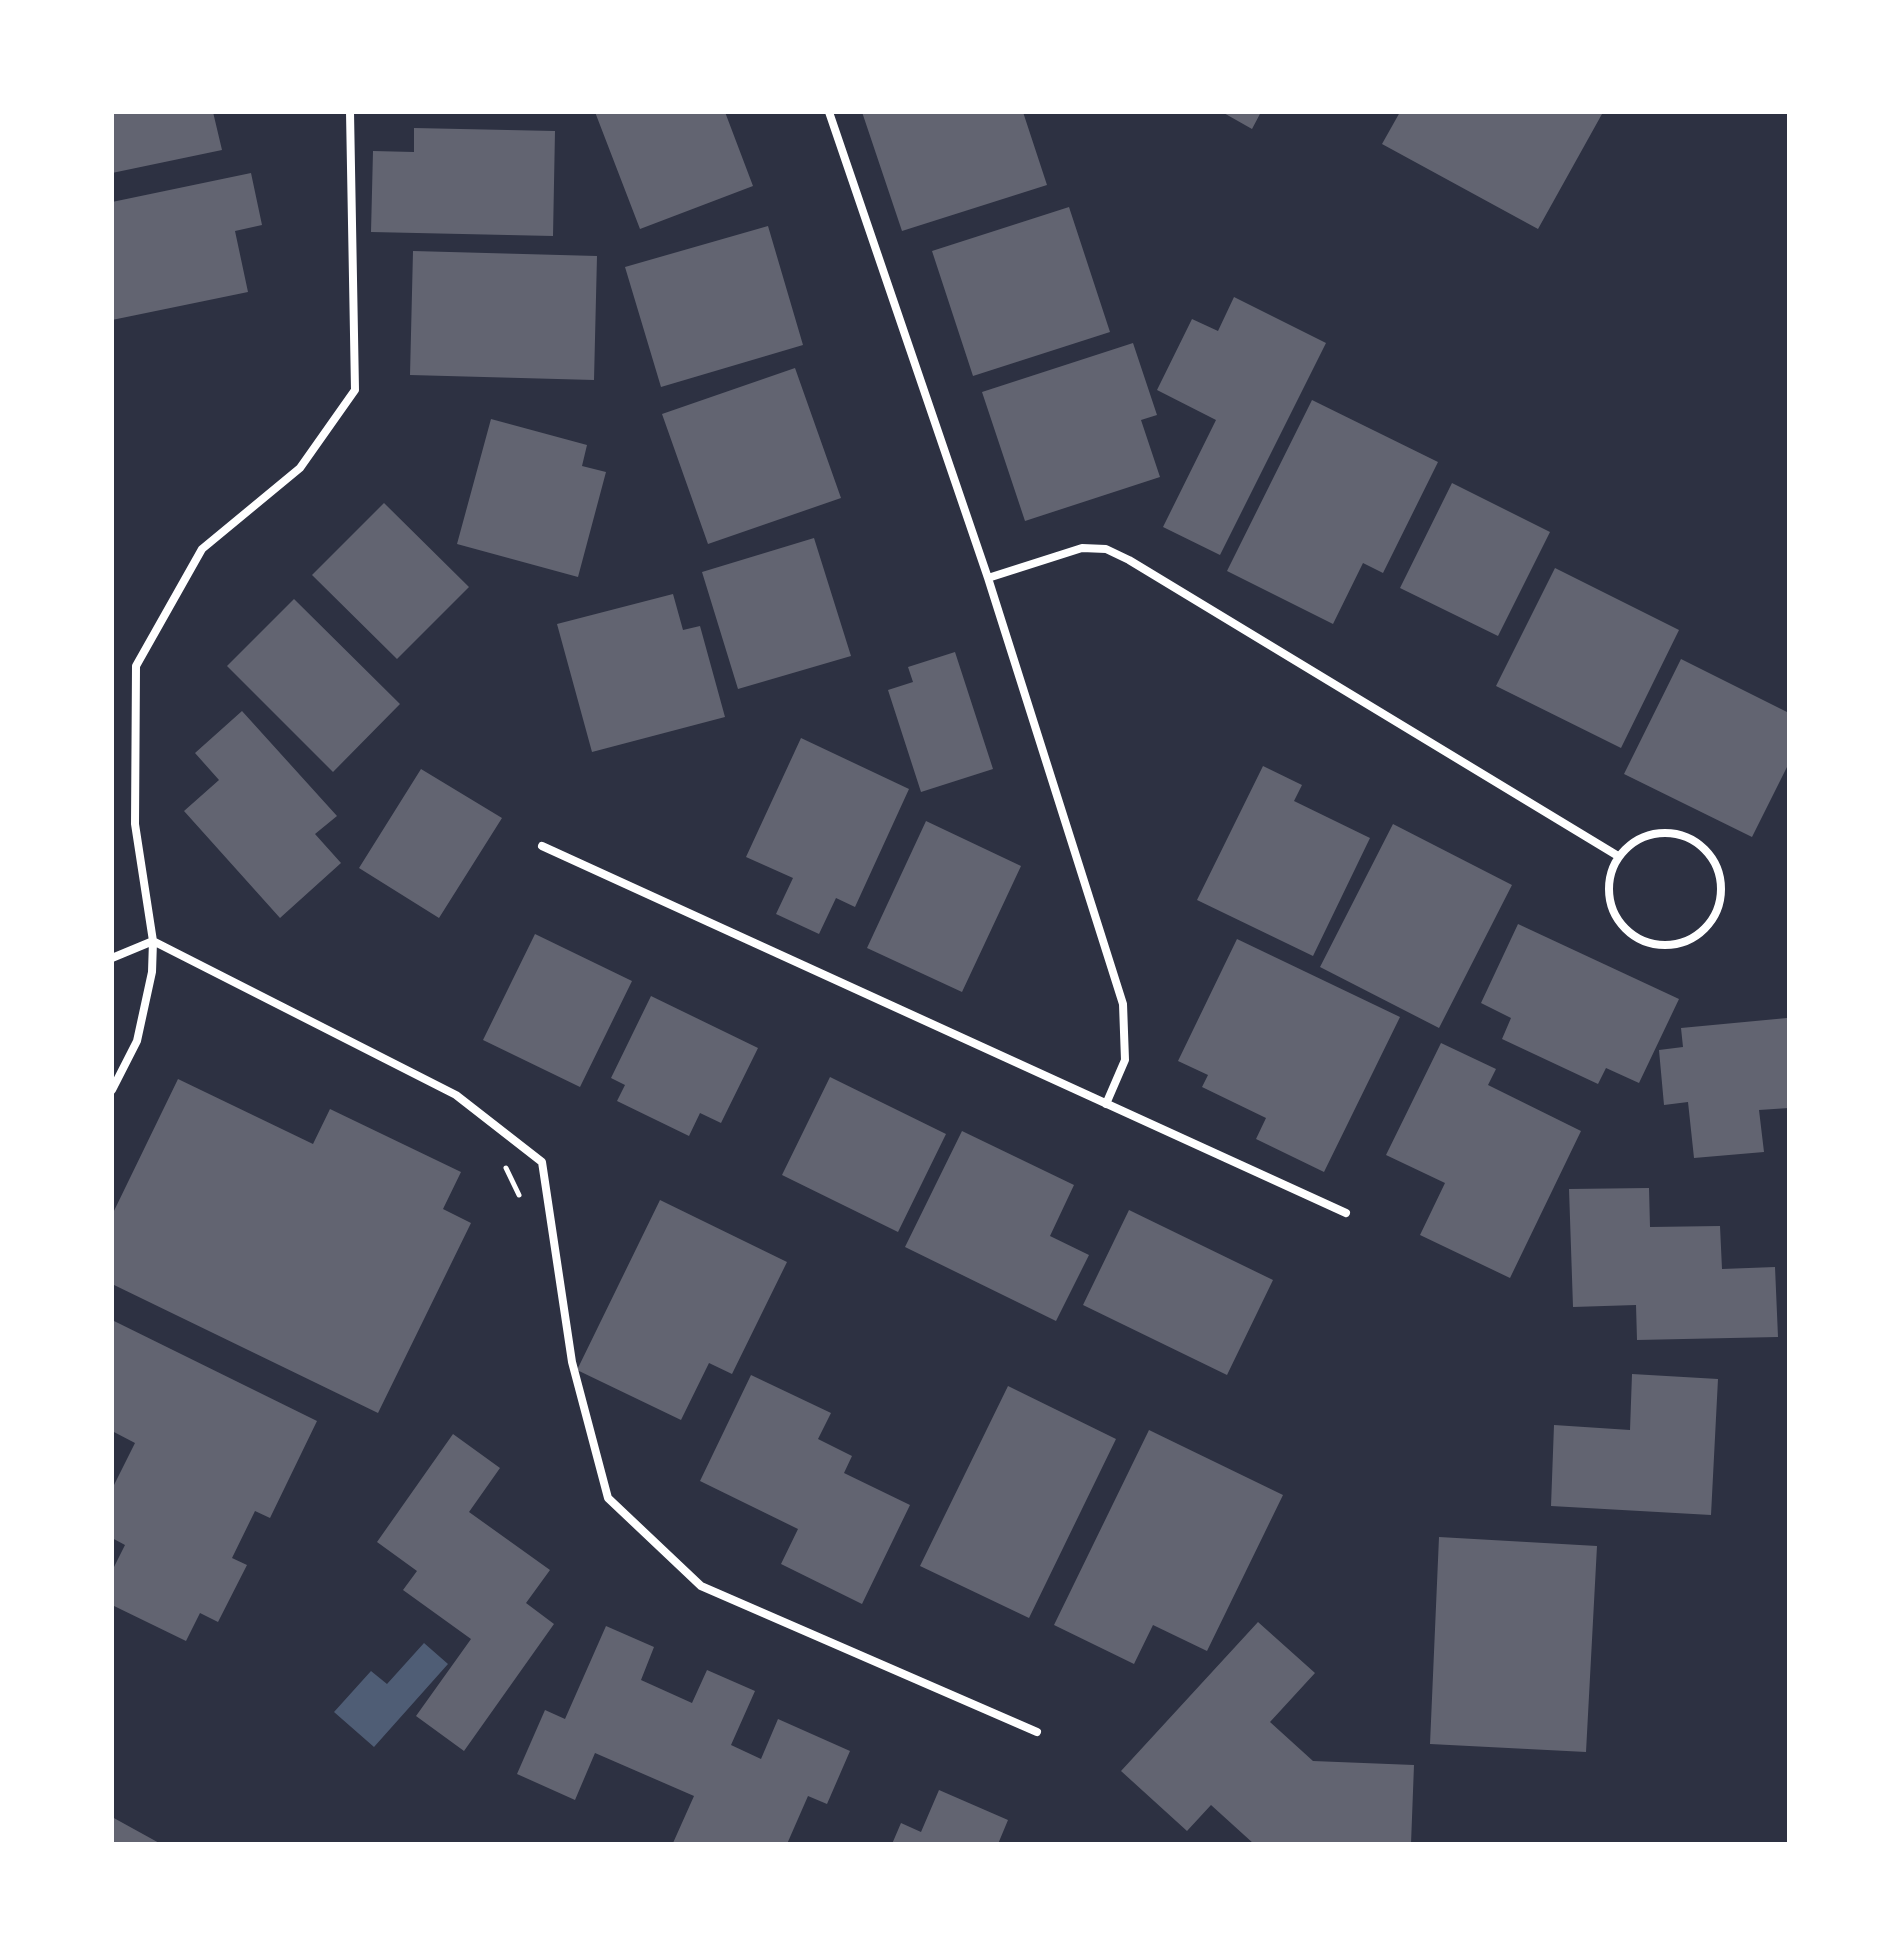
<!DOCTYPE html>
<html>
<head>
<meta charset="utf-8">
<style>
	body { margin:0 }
	#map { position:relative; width:1901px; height:1956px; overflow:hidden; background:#2d3142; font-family:Poppins,sans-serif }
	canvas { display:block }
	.frame { position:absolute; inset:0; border:114px solid #fff; pointer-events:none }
</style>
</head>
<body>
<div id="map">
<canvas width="1901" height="1956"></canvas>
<div class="frame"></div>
</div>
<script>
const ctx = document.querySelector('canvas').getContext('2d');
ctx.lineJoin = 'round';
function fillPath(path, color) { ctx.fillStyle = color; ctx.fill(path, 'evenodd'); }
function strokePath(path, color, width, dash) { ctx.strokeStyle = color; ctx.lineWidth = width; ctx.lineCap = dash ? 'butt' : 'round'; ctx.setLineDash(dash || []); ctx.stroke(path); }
fillPath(new Path2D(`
	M424,1643l24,21 -74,83 -40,-35 37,-41 16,13z`), '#4f5d75');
fillPath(new Path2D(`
	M112,112h101l9,38 -110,23z
	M595,112h130l28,74 -113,43z
	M862,112h161l24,73 -145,46z
	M1222,112h39l-9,17z
	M1400,112h199l3,2 -64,115 -156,-85z
	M414,128l141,3 -2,105 -182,-4 2,-81 41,1z
	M251,173l11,52 -27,6 13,61 -136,28v-118z
	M1069,207l41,125 -137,44 -41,-125z
	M768,226l35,119 -142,42 -36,-120z
	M413,251l184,5 -3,124 -184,-5z
	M1234,297l92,46 -106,212 -57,-28 53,-107 -59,-30 35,-71 26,12z
	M1133,343l24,72 -16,5 19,57 -135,44 -43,-129z
	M795,368l46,130 -133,46 -46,-130z
	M1312,400l126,62 -55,111 -20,-10 -30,61 -106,-53z
	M491,419l96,26 -5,21 24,6 -28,105 -121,-33z
	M1452,483l98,49 -52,104 -98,-48z
	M384,503l85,84 -72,72 -85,-84z
	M814,538l37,118 -113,33 -36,-117z
	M1555,568l124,62 -58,118 -125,-62z
	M673,594l10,36 17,-4 25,91 -133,35 -35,-128z
	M294,599l106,105 -67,68 -106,-106z
	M955,652l38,117 -72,23 -33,-102 25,-8 -5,-15z
	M1681,659l108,54v50l-37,74 -128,-63z
	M242,711l95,105 -22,18 26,29 -61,55 -96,-107 35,-31 -24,-27z
	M801,738l108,51 -54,118 -19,-9 -17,36 -43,-20 17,-36 -47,-21z
	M1263,766l39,19 -8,16 76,37 -57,118 -116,-56z
	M421,769l81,49 -63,100 -80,-50z
	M926,821l95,45 -59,126 -95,-44z
	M1393,824l119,61 -73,143 -119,-61z
	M1518,924l161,75 -40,84 -33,-15 -8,16 -96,-45 9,-21 -30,-15z
	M535,934l97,47 -52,106 -97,-47z
	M1237,939l163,78 -76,155 -68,-33 10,-21 -64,-31 6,-12 -30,-14z
	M651,996l107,52 -37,75 -21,-10 -11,23 -72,-35 8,-16 -14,-7z
	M1787,1018l2,90 -30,2 5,42 -70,6 -6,-56 -24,3 -5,-55 24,-3 -2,-19z
	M1441,1043l55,26 -8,16 93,46 -71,147 -90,-43 25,-52 -59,-28z
	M830,1077l116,57 -48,98 -116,-57z
	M178,1079l135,65 17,-35 131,63 -18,37 28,14 -93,190 -266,-129v-69z
	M962,1131l112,54 -24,51 39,19 -33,66 -151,-74z
	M1649,1188l1,39 70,-1 2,43 53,-2 3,70 -141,3 -1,-35 -63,2 -4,-118z
	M660,1200l127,62 -55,112 -23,-11 -28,57 -104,-50z
	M1129,1210l144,70 -46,95 -144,-70z
	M112,1320l205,101 -47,97 -15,-7 -23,47 15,7 -29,57 -18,-9 -14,28 -74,-36v-34l13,-26 -13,-7v-49l23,-46 -23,-12z
	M1632,1374l86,5 -7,136 -160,-9 3,-81 76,5z
	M751,1375l80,38 -13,26 34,17 -8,17 66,32 -48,99 -81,-40 17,-35 -98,-48z
	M1008,1386l108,53 -87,179 -109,-52z
	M1149,1430l134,65 -76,156 -54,-26 -19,39 -80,-39z
	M453,1434l47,34 -31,44 81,58 -24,33 28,21 -90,127 -48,-35 55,-77 -68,-49 14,-19 -40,-29z
	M1439,1537l158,9 -11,206 -156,-8z
	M1258,1622l57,51 -45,49 43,39 101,4 -3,79h-157l-43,-39 -24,26 -66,-60z
	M606,1626l48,21 -13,33 51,23 15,-33 48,21 -24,54 30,14 17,-40 72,32 -23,53 -19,-8 -21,48h-111l-3,-1 21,-47 -99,-43 -20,47 -58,-26 28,-64 20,9z
	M939,1790l69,30 -10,24h-106l9,-21 20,9z
	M112,1817l49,27h-49z`), '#626471');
strokePath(new Path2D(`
	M506,1168l13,27`), '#fff', 5);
strokePath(new Path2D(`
	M829,112l159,466 135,426 2,56 -19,44
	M988,578l94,-30 24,1 23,11 489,296
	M1609 889a56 56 0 1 1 112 0a56 56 0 1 1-112 0Z
	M542,846l804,367
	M153,941l303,154 86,67 30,200 36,136 93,88 336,146
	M112,958l41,-17
	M112,1090l25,-49 15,-69 1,-31 -18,-117 1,-158 66,-117 98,-81 55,-78 -5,-278`), '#fff', 8);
</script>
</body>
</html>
